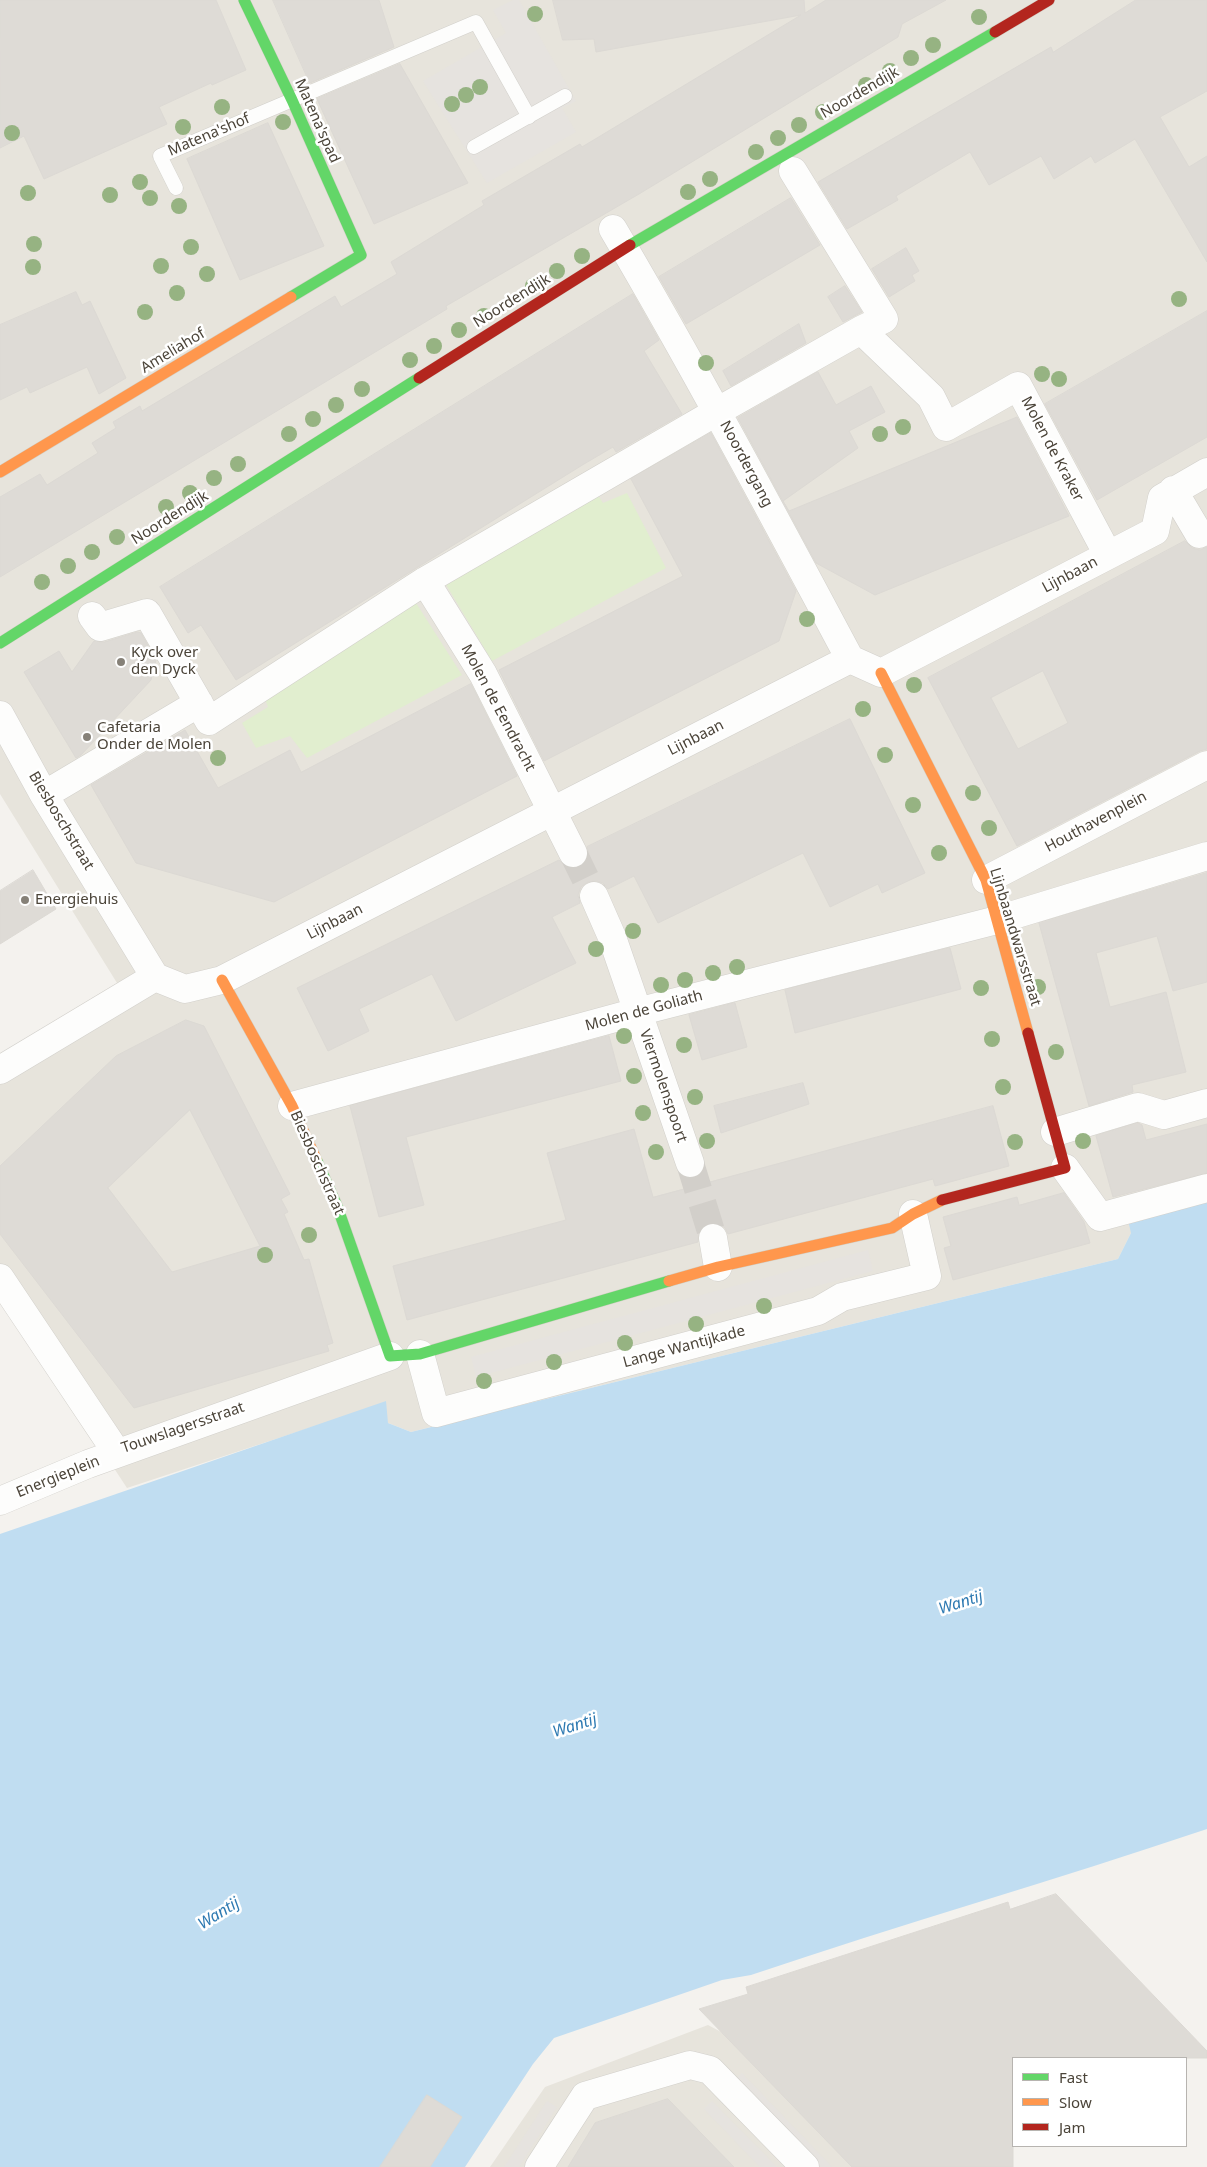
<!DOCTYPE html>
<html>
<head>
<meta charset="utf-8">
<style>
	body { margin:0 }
	#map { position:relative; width:1207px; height:2167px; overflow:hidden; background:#f4f2ee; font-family:"Noto Sans",sans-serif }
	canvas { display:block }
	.legend { position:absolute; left:1012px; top:2057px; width:175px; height:90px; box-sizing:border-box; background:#fff; border:1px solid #b7b4b0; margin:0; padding:6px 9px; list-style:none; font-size:15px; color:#4b4439 }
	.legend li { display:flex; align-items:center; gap:10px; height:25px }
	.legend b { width:25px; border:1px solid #b7b4b0 }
</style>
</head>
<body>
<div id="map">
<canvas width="1207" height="2167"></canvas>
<ul class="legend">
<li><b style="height:6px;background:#63d668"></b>Fast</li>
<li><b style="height:6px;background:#ff974d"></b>Slow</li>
<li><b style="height:6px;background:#b3261e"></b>Jam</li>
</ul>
</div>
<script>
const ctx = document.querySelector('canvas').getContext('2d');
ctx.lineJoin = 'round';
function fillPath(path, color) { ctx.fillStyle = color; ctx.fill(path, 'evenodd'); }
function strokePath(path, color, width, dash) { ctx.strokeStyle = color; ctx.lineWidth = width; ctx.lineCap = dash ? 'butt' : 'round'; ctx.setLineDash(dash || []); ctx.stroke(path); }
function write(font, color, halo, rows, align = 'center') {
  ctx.font = font + ' "Noto Sans",sans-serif'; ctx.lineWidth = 5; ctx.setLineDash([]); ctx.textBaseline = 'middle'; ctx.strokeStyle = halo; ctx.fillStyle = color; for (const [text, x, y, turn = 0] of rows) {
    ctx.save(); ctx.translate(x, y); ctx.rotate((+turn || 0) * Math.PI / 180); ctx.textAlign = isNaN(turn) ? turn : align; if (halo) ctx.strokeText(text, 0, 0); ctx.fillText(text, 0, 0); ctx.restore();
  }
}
fillPath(new Path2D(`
	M0,0h1207v1194l-76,39 -13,26 -707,173 -23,-9 -6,-19 -255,84 -127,-193v-241l117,-71 -117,-189z
	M708,2025l30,16 123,126h-371l55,-80z`), '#e7e4dc');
fillPath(new Path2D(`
	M596,492l7,11 24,-10 39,75 -174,93 -47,-78z
	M416,603l46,72 -155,83 -17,-22 -34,12 -14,-25 26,-16 -4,-11z`), '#e1eecf');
fillPath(new Path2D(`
	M513,0h6l57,101 -14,7 14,24 -89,51 -64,-102 83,-48 -13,-23z
	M868,1250l5,21 -397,106 -5,-20z
	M742,2073l90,94h-16l-82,-86z
	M547,2101l10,6 -38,60h-15z
	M712,2101l65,66h-17l-56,-58z`), '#e6e3df');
fillPath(new Path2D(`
	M1207,1194v635c-151,51 -305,95 -456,146l-29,5 -168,58 -21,26 -68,103h-465v-633l386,-133 2,22 23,9 707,-173 13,-26 -4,-17z`), '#c0ddf1');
const building = new Path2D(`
	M0,0h216l30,70 -34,15 -1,-2 -52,24 8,17 -123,55 -20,-43 -24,12z
	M273,0h106l15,47 -84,36z
	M553,0h251l1,13 21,-13h120l-44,24 -4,13 -259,157 -193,112 1,3 -447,268v-80l40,-23 7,11 51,-32 -6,-10 24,-15 -3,-6 27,-16 2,5 193,-115 6,11 56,-33 -6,-12 93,-57 -2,-4 98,-57 2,3 219,-132 -205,37 -2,-13 -31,1z
	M1136,0h71v91l-47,26 29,50 18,-11v106l-72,-123 -40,24 -4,-7 -37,23 -13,-23 -52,29 -19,-33 -74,44 2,4 -51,29 -29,-47 233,-135 2,5z
	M400,64l68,119 -94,41 -57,-125z
	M268,123l56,123 -84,34 -53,-121z
	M791,198l29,47 -134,79 -27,-47z
	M906,248l13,23 -7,4 3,6 -26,16 -17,-28z
	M845,286l17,26 -19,10 -15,-25z
	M76,292l6,13 8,-4 36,77 -27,16 -12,-27 -57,26 -3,-6 -27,13v-75z
	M633,294l26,46 -15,11 38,63 -66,38 -3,-5 -29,17 -348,216 -35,-55 -13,8 -28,-46z
	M1207,311v126l-110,63 -52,-96z
	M799,324l7,19 -75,43 -8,-15z
	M818,372l18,33 35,-19 14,26 -36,19 9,17 -75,53 6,10 228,-94 52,99 -194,79 -59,-32 -78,-145z
	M711,433l85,158 -17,50 -235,120 -45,-91 184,-94 -52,-97z
	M1185,541l7,7 8,2 7,-3v202l-7,2 -183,95 -89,-168zM1043,671l25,52 -50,26 -27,-51z
	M138,632l3,1 15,27 -5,20 -70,75 -5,3 -52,-86 35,-21 13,21 22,-31 10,1z
	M471,684l46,92 -243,126 -138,-39 -45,-78 94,-55 33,58 72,-38 11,22z
	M850,719l75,154 -43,20 -4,-9 -48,23 -27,-54 -145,70 -24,-47 -26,13 -5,-6 -7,-2 -8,1 -7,5 -3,8 2,8 -28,14 24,46 -120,58 -24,-47 -73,35 10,22 -41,20 -31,-63 262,-128 6,6 7,3 8,-2 6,-6 3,-7 -2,-7z
	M33,870l23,39 -56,35v-53z
	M1207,873v109l-34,9 -16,-55 -61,17 14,54 56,-15 20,80 -54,13 1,7 -44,14 -50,-183z
	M950,948l11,41 -166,44 -10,-43z
	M735,1003l12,44 -45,13 -13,-45z
	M186,1020l18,6 86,168 -9,5 7,13 -4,2 20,46 5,-1 24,84 -6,2 2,6 -195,57 -134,-174v-68l116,-110zM190,1110l70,136 -88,26 -64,-84z
	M609,1036l12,45 -215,56 18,68 -45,12 -29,-111z
	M803,1083l6,21 -88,29 -7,-27z
	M993,1106l16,60 -74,20 -2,-7 -205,55 -3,-6 -6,-4 -9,-1 -7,3 -4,6 -1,10 -291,78 -14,-54 173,-46 -19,-67 87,-24 19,68z
	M1138,1123l4,2 4,15 61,-16v49l-94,24 -17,-61z
	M1064,1193l20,29 6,21 -137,37 -9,-32 7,-2 -8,-29 74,-20 2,8z
	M1056,1894l151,157v7h-194v109h-161l-153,-158 49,-15 -2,-7 262,-85 2,7z
	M427,2095l35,22 -32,50h-50z
	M668,2099l66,68h-166l27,-44z`);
fillPath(building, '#dedbd6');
strokePath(building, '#dcd9d4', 1);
strokePath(new Path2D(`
	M573,853l21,43
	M690,1163l23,75`), '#d2cfca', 28, [28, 14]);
const lane = new Path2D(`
	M474,147l91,-51
	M176,188l-16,-32 316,-134 53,95`);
const street = new Path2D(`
	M793,171l91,148 -23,11
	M613,229c83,141 160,286 237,430
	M1173,490l26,44
	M425,581l58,93 90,179
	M92,616l8,11 47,-14 62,108 216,-140 293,-170 143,-81 70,67 15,30 72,-41 90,169
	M0,715l44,80 111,182
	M44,795l155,-92
	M986,880l221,-115
	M594,896l18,41 78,226
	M155,977l30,12 37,-9 628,-321 31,14 274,-142 7,-33 45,-26
	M0,1070l155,-93
	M292,1106l345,-94 360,-92 210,-64
	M1055,1132l83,-25 26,8 43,-12
	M1065,1168l35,49 107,-29
	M713,1238l5,29
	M0,1278l117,175
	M420,1354l16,59 382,-102 24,-14 85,-21 -14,-62
	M0,1501l88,-37 302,-108
	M539,2167l46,-71 105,-31 20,5 95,97`);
const fast = new Path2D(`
	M244,0l48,100 69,155 -70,42
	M630,245l365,-213
	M0,643l419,-265
	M316,1159l21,47 53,150 30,-2 249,-73`);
const slow = new Path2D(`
	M0,472l291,-175
	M881,673l105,207 42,153
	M222,980l70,126 24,53
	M669,1281l49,-14 174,-39 21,-14 29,-14`);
const jam = new Path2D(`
	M995,32l54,-32
	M419,378l211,-133
	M942,1200l123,-32 -37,-135`);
strokePath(lane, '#d2d0cb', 15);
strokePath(street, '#d2d0cb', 29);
strokePath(fast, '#d3cfc5', 12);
strokePath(slow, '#d3cfc5', 12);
strokePath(jam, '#d3cfc5', 12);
strokePath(lane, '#fdfdfc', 14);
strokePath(street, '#fdfdfc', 28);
strokePath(fast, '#63d668', 11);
strokePath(slow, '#ff974d', 11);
strokePath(jam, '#b3261e', 11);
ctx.fillStyle = '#96b382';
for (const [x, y] of [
	[535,14],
	[979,17],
	[933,45],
	[911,58],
	[890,71],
	[866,85],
	[480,87],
	[466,95],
	[452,104],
	[222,107],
	[823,112],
	[283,122],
	[799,125],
	[183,127],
	[12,133],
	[778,138],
	[756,152],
	[710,179],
	[140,182],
	[688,192],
	[28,193],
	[110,195],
	[150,198],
	[179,206],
	[34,244],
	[191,247],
	[582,256],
	[161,266],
	[33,267],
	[557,271],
	[207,274],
	[533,286],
	[177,293],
	[1179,299],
	[145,312],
	[484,316],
	[459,330],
	[434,346],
	[410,360],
	[706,363],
	[1042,374],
	[1059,379],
	[362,389],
	[336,405],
	[313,419],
	[903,427],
	[289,434],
	[880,434],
	[238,464],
	[214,478],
	[190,493],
	[166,507],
	[117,537],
	[92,552],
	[68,566],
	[42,582],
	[807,619],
	[914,685],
	[863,709],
	[885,755],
	[218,758],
	[973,793],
	[913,805],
	[989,828],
	[939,853],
	[633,931],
	[596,949],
	[737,967],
	[713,973],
	[685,980],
	[661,985],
	[1038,987],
	[981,988],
	[624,1036],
	[992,1039],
	[684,1045],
	[1056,1052],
	[634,1076],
	[1003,1087],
	[695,1097],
	[643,1113],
	[707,1141],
	[1083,1141],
	[1015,1142],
	[656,1152],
	[309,1235],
	[265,1255],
	[764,1306],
	[696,1324],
	[625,1343],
	[554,1362],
	[484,1381]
]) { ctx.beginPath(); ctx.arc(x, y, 8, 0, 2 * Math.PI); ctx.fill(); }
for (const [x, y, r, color] of [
	[121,662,5,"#868178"],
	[87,737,5,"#868178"],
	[25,900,5,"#868178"]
]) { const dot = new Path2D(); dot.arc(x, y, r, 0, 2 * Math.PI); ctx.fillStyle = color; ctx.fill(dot); strokePath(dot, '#fff', 2); }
write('15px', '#4b4439', '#fff', [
	["Noordendijk",860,93,-30],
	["Matena'spad",317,121,66],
	["Matena'shof",209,135,-23],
	["Noordendijk",512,301,-32],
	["Ameliahof",173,351,-31],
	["Molen de Kraker",1052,449,62],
	["Noordergang",746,464,62],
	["Noordendijk",170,518,-32],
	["Lijnbaan",1070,575,-28],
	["Molen de Eendracht",498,708,62],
	["Lijnbaan",696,738,-27],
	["Biesboschstraat",61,821,59],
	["Houthavenplein",1096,822,-28],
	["Lijnbaan",335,922,-27],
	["Lijnbaandwarsstraat",1015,937,73],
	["Molen de Goliath",644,1011,-15],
	["Viermolenspoort",663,1086,71],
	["Biesboschstraat",317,1163,66],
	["Lange Wantijkade",684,1347,-15],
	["Touwslagersstraat",183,1428,-19],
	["Energieplein",58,1477,-22]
]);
write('15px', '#4b4439', '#fff', [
	["Kyck over",131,653],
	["den Dyck",131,670],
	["Cafetaria",97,728],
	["Onder de Molen",97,745],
	["Energiehuis",35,900]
], 'left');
write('italic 16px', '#2e7ab2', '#fff', [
	["Wantij",961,1603,-18],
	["Wantij",575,1726,-18],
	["Wantij",219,1914,-32]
]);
</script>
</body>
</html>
